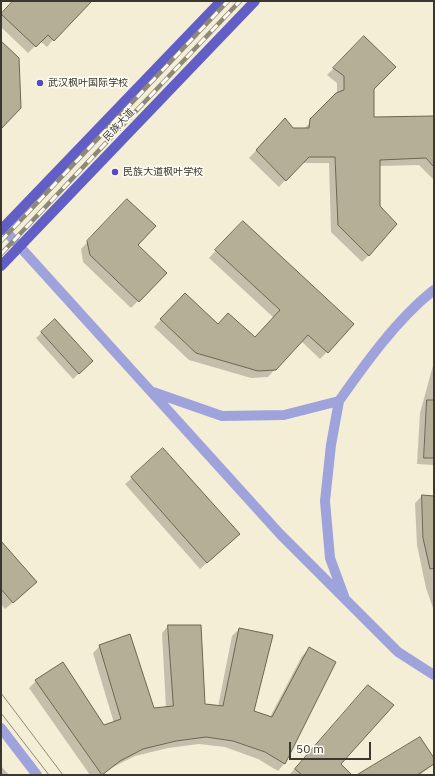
<!DOCTYPE html>
<html>
<head>
<meta charset="utf-8">
<style>
	body { margin:0 }
	#map { position:relative; width:435px; height:776px; overflow:hidden; background:#f5eed6; font-family:"IBM Plex Sans",sans-serif }
	canvas { display:block }
	.frame { position:absolute; inset:0; border:2px solid #3a382e; pointer-events:none }
	.scale { position:absolute; left:289px; top:742px; width:82px; height:18px; box-sizing:border-box; border:2px solid #3a382e; border-top:0; padding-left:5px; font-size:12px; line-height:14px; white-space:nowrap; color:#3a382e; -webkit-text-stroke:3px #fefbf2; paint-order:stroke }
</style>
</head>
<body>
<div id="map">
<canvas width="435" height="776"></canvas>
<div class="frame"></div>
<div class="scale">50 m</div>
</div>
<script>
const ctx = document.querySelector('canvas').getContext('2d');
ctx.lineJoin = 'round';
function fillPath(path, color) { ctx.fillStyle = color; ctx.fill(path, 'evenodd'); }
function strokePath(path, color, width, dash) { ctx.strokeStyle = color; ctx.lineWidth = width; ctx.lineCap = dash ? 'butt' : 'round'; ctx.setLineDash(dash || []); ctx.stroke(path); }
function write(font, color, halo, rows, align = 'center') {
  ctx.font = font + ' "IBM Plex Sans","Noto Sans SC",sans-serif'; ctx.lineWidth = 3.5; ctx.setLineDash([]); ctx.textBaseline = 'middle'; ctx.strokeStyle = halo; ctx.fillStyle = color; for (const [text, x, y, turn = 0] of rows) {
    ctx.save(); ctx.translate(x, y); ctx.rotate((+turn || 0) * Math.PI / 180); ctx.textAlign = isNaN(turn) ? turn : align; if (halo) ctx.strokeText(text, 0, 0); ctx.fillText(text, 0, 0); ctx.restore();
  }
}
fillPath(new Path2D(`
	M14,1h72l-39,46 -7,-6 -12,12 -27,-26v-12z
	M364,38l9,51v29l61,-1v63l-15,-15 -40,1 -10,89 -7,7 -31,-30 -2,-69h-28l-22,24 -30,-29 30,-32 14,3h11l33,-36v-10l-10,-8z
	M128,200l9,45 29,28 -35,35 -48,-46 -2,-13z
	M236,229l117,96 -33,34 -19,-18 -33,36 -17,1 -62,-18 -35,-33 24,-26 40,24 36,14 20,-21 -65,-60z
	M55,320l32,46 -14,13 -37,-41z
	M434,362v103l-17,-1 3,-51z
	M132,478l100,63 -32,28 -75,-85z
	M422,496h12v115l-8,-23 -9,-43 -2,-42z
	M1,543l28,46 -24,20 -4,-5z
	M168,626l36,79 14,2 14,-71 7,-7 14,83 17,5 32,-61 7,-7 26,13 -51,102 -6,7 -20,-12 -33,-12 -26,-3 -31,4 -33,8 -24,12 -8,7h-13l-61,-87 7,-7 68,45 10,-3 -21,-70 7,-7 53,63 13,-1 -4,-75z
	M362,694l-22,70 11,11h-62z
	M434,759v5l-14,11h-61z
	M1,766l8,9h-8z`), '#0003');
const building = new Path2D(`
	M13,1h79l-38,40 -6,-6 -12,12 -35,-33z
	M364,36l32,31 -22,22v28l60,-1v51l-8,-9 -46,2v46l17,18 -28,32 -31,-31 -3,-68h-26l-23,24 -30,-31 29,-32 8,10h16l1,-9 26,-26 8,-3v-14l-11,-8z
	M1,41l18,17 2,50 -20,21z
	M127,199l29,27 -18,19 29,28 -28,29 -49,-47 -3,-14z
	M243,221l111,103 -26,29 -20,-18 -32,35 -18,1 -62,-18 -36,-34 25,-26 33,31 10,-11 27,24 25,-27 -65,-60z
	M55,319l38,42 -14,13 -38,-42z
	M427,400h7v58h-10z
	M163,448l77,86 -33,29 -76,-86z
	M422,495l12,1v72l-4,1 -7,-31z
	M1,541l36,41 -24,21 -12,-14z
	M168,625h33l4,79 18,2 16,-78 34,7 -19,76 18,6 37,-70 27,15 -51,102 -20,-12 -32,-11 -27,-4 -30,4 -33,8 -23,12 -18,14 -67,-95 28,-18 41,63 17,-6 -22,-74 31,-11 24,74 19,-2z
	M368,685l26,20 -53,59 11,11h-50l-7,-6z
	M420,737l14,21v6l-17,11h-60z`);
fillPath(building, '#b5af98');
strokePath(building, '#6c6651', 1);
strokePath(new Path2D(`
	M3,228l277,306 118,118 36,23
	M153,392l69,24 62,-1 55,-14 -8,44 -6,56 5,57 14,38
	M339,401c26,-37 59,-83 95,-111
	M1,728l36,47`), '#9fa3dc', 10);
strokePath(new Path2D(`
	M1,230l220,-229
	M1,266l254,-265`), '#615fc6', 10);
strokePath(new Path2D(`
	M1,693l62,82
	M1,713l48,62`), '#8d8978', 1);
const rail = new Path2D(`
	M1,241l227,-240
	M1,254l239,-253`);
strokePath(rail, '#8d8978', 4.5);
strokePath(rail, '#fefbf2', 3, [9]);
for (const [x, y, r, color] of [
	[40,83,4,"#534bc2"],
	[115,172,4,"#534bc2"]
]) { const dot = new Path2D(); dot.arc(x, y, r, 0, 2 * Math.PI); ctx.fillStyle = color; ctx.fill(dot); strokePath(dot, '#fefbf2', 1.5); }
write('10px', '#3a382e', '#fefbf2', [
	["武汉枫叶国际学校",48,83],
	["民族大道枫叶学校",123,172]
], 'left');
write('10px', '#3a382e', '#fefbf2', [
	["民族大道",119,125,-46]
]);
</script>
</body>
</html>
